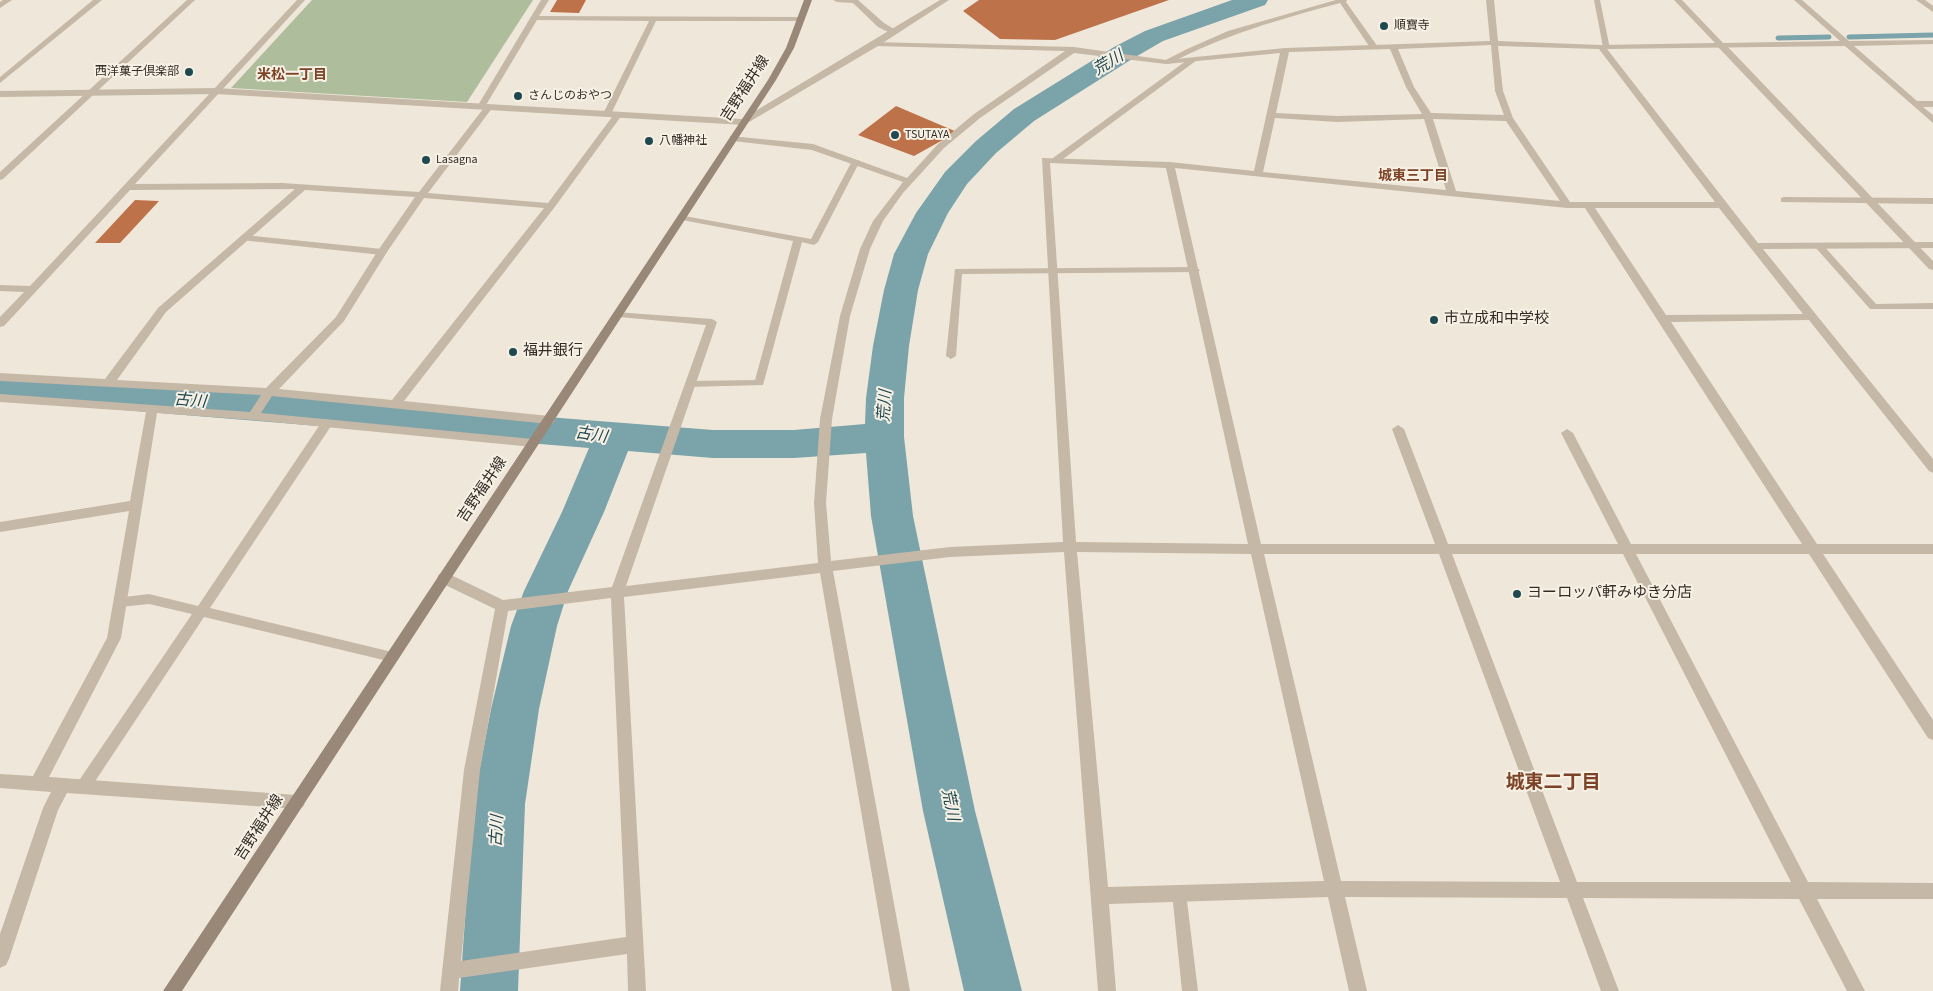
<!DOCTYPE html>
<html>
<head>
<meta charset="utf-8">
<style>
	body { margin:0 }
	canvas { display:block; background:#efe7d9 }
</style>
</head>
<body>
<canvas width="1933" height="991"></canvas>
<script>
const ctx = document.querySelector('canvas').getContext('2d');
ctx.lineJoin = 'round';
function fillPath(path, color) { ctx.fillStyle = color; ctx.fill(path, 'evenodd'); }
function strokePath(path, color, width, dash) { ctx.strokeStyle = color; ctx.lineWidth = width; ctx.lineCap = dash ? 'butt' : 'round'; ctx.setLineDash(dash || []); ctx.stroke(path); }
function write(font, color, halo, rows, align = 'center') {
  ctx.font = font + ' "Source Sans 3","Noto Sans JP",sans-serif'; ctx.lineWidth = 4; ctx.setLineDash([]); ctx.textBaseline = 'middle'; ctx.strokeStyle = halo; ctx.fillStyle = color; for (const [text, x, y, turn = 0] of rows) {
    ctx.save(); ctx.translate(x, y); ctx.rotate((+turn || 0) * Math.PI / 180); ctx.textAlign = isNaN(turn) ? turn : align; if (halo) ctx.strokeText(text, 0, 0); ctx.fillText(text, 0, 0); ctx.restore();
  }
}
fillPath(new Path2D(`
	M312,0h221l-66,102 -236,-14z`), '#aebd9b');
strokePath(new Path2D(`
	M1849,37l84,-2
	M1778,38l51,-1`), '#7ba3aa', 5);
fillPath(new Path2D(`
	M1232,0h36l-3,5 -102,36 -31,18 -98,62 -38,32 -29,31 -19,29 -20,41 -10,36 -9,56 -5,52v39l9,79 62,295 47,180h-58l-41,-180 -52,-295 -5,-63 -72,5h-81l-85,-7 -24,61 -36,79 -11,35 -18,83 -14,95 -7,187h-58l13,-187 18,-95 20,-83 13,-35 38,-79 27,-64 -589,-48v-26l713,56h81l71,-6 1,-26 7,-52 11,-56 10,-36 22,-41 29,-41 31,-31 38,-32 100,-62 31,-16z`), '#7ba3aa');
fillPath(new Path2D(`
	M557,0h29l-7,13 -29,-1z
	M979,0h190l-114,40 -55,-1 -37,-28z
	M896,106l61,26 -43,24 -56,-21z
	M135,200l24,1 -39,42h-25z`), '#bd724a');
fillPath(new Path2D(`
	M1336,0h11l-1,2 32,45 -1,2h-6l-31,-46c-59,16 -117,32 -171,61l-7,-2 23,-12 43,-19z
	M1594,0h6l10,49 -7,-2z
	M1190,58l7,2 -138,102h-6v-4z
	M853,159l7,2 -42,81 -4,3 -12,-3 -39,143 -76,2 -1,-2 5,-4 64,-1 38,-139 -111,-21 -4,-3 1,-2 132,24z
	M1784,197l149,1v6l-152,-2v-4z
	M244,235l138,14 5,3 -5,3 -141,-15 -1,-2z
	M1819,243l3,1 54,60 57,-1v6h-63l-54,-61v-4z
	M1195,267l5,3 -2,2 -236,2 -6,82 -5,3 -5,-3 9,-87z
	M327,419l5,4 -1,3 -121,182 182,44 4,1 2,4 -2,4 -4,1 -188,-45 -116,175 -5,1 -5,-1 -2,-5 2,-5 114,-168 -43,-10 -29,3 -4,-1 -2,-4 2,-4 33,-4 49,12 125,-186z
	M1179,886l5,2 2,5 12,98h-16l-10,-98 2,-5z`), '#c6b8a6');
fillPath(new Path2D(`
	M3,0h9l-12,8v-6z
	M93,0h9l-102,83v-6z
	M187,0h8l-192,179 -3,1v-8z
	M297,0h8l-170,184 147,-1 137,9 64,-83 -6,-2 64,-107h8l-10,16 262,1 4,2 -4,2h-145l-45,93 -4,3 -4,-3 46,-93 -112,-1 -51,85 7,2 -65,86 120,10 67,-90 7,2 -68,93 -150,193 145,15 4,1 2,3 -2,3 -4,1 -277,-28 -11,17 272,26 6,4 -2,3 -4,1 -280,-27 -96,-7 -36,225 -72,139 248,18 6,2 2,5 -2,5 -6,2 -230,-16 -9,17 -49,149 -3,6 -6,3v-34l43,-126 8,-16 -51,-4v-14l33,2 74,-138 22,-127 -129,21v-10l130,-21 16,-89 -146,-10v-8l250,18 11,-17 -261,-14v-8l105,6 53,-71 137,-119 -165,1 -126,136 -4,1v-10l24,-25 -24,-1v-6l30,1zM305,190l110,7 -38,55 -41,65 -70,71 -149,-8 49,-68zM424,198l120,10 -152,192 -113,-11 65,-68 43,-69z
	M833,0h25l26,23 15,9 -7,2 -14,-7 -25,-24 -16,-1z
	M1486,0h8l4,41 103,4 114,-2 -41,-43h8l41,43 117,-2 -46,-41h8l47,41 84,-1v4l-79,2 63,55h16v6h-10l10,8v8l-88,-77 -238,3 151,194 175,-1v6l-170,1 170,210v14l-4,-2 -120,-151 -138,2 146,222h116v10h-110l110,166v20l-5,-2 -119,-184h-173l172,328 125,1v16h-116l48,92h-18l-48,-92 -216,-1 36,93h-18l-34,-93 -222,-1 22,94h-18l-21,-94 -219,7 7,87h-18l-34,-439 -114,5 -117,14 77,420h-18l-72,-418 -196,24 22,394h-18l-1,-37 -168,24 -1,13h-18l24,-221 31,-161 -56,-27 -2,-4 2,-4 5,-1 5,1 54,26 109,-13 94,-262 -87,-8 -4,-1 -1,-2 1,-2 97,7 5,3 -91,264 192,-23 -4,-60 6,-84 20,-103 20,-67 13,-28 30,-39 -91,-32 -79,-9 -3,-1v-4l83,8 94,34 31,-34 36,-30 91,-63 -190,-5 -4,-2 1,-2 202,5 92,13 119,-12 205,-7zM1491,45l4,46 9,24 -73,-2 -17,-26 -16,-38zM1498,46l101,3 116,153h-145l-57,-84 -10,-27zM1390,49l16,38 16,27 -85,2 -61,-3 13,-61zM1074,53l92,11 114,-11 -26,118 -84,-9 -128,-4 21,384 -113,5 -119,14 -5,-58 6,-84 18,-103 20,-67 13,-28 20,-28 41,-45 36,-30zM1275,118l62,4 87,-3 22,71 -183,-18zM1433,119l73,2 54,80 -104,-10zM1050,163l116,5 82,376 -172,-2zM1175,168l392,40h18l217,336h-171l-58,-111 -6,-4 -6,4 57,111h-170l-44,-115 -6,-4 -6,4 43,115h-174zM1595,208h124l84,106 -137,1zM1077,552l174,2 73,327 -216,6zM1264,554h175l121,328 -219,-1zM1452,554h171l168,328h-214zM611,598l15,339 -165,24 19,-191 28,-159z
	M1916,0h9l8,6v6z`), '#c6b8a6');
fillPath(new Path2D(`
	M940,0h9l-71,46 -134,79 -528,-31 -216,3v-6l216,-3 526,31z
	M1718,43h6l209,218v9l-4,-1 -211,-222z`), '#c6b8a6');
fillPath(new Path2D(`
	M804,0h8l-18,48 -18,32 -594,911h-19l605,-911 18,-32z`), '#998878');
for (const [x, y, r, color] of [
	[1384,26,5,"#1f4851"],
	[189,72,5,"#1f4851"],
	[518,96,5,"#1f4851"],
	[895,135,5,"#1f4851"],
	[649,141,5,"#1f4851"],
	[426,160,5,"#1f4851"],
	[1434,320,5,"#1f4851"],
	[513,352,5,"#1f4851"],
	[1517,594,5,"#1f4851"]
]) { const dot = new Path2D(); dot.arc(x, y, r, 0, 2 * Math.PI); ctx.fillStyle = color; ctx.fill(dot); strokePath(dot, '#f7f1e5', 2); }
write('12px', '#332c27', '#f7f1e5', [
	["順寶寺",1394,26],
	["西洋菓子倶楽部",179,72,"right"],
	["さんじのおやつ",528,96],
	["TSUTAYA",905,135],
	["八幡神社",659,141],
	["Lasagna",436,160]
], 'left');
write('bold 14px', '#7c4326', '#f7f1e5', [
	["米松一丁目",292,76],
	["城東三丁目",1413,177]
]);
write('15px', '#332c27', '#f7f1e5', [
	["吉野福井線",746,89,-57],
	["吉野福井線",483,490,-56],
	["吉野福井線",260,828,-57]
]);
write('15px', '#332c27', '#f7f1e5', [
	["市立成和中学校",1444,320],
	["福井銀行",523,352],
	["ヨーロッパ軒みゆき分店",1527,594]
], 'left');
write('italic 16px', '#1f4851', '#f7f1e5', [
	["荒川",1109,64,-31],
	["古川",190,402,5],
	["荒川",886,406,-86],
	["古川",591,436,9],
	["荒川",949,805,78],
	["古川",498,831,-87]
]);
write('bold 19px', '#7c4326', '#f7f1e5', [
	["城東二丁目",1553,784]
]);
</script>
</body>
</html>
